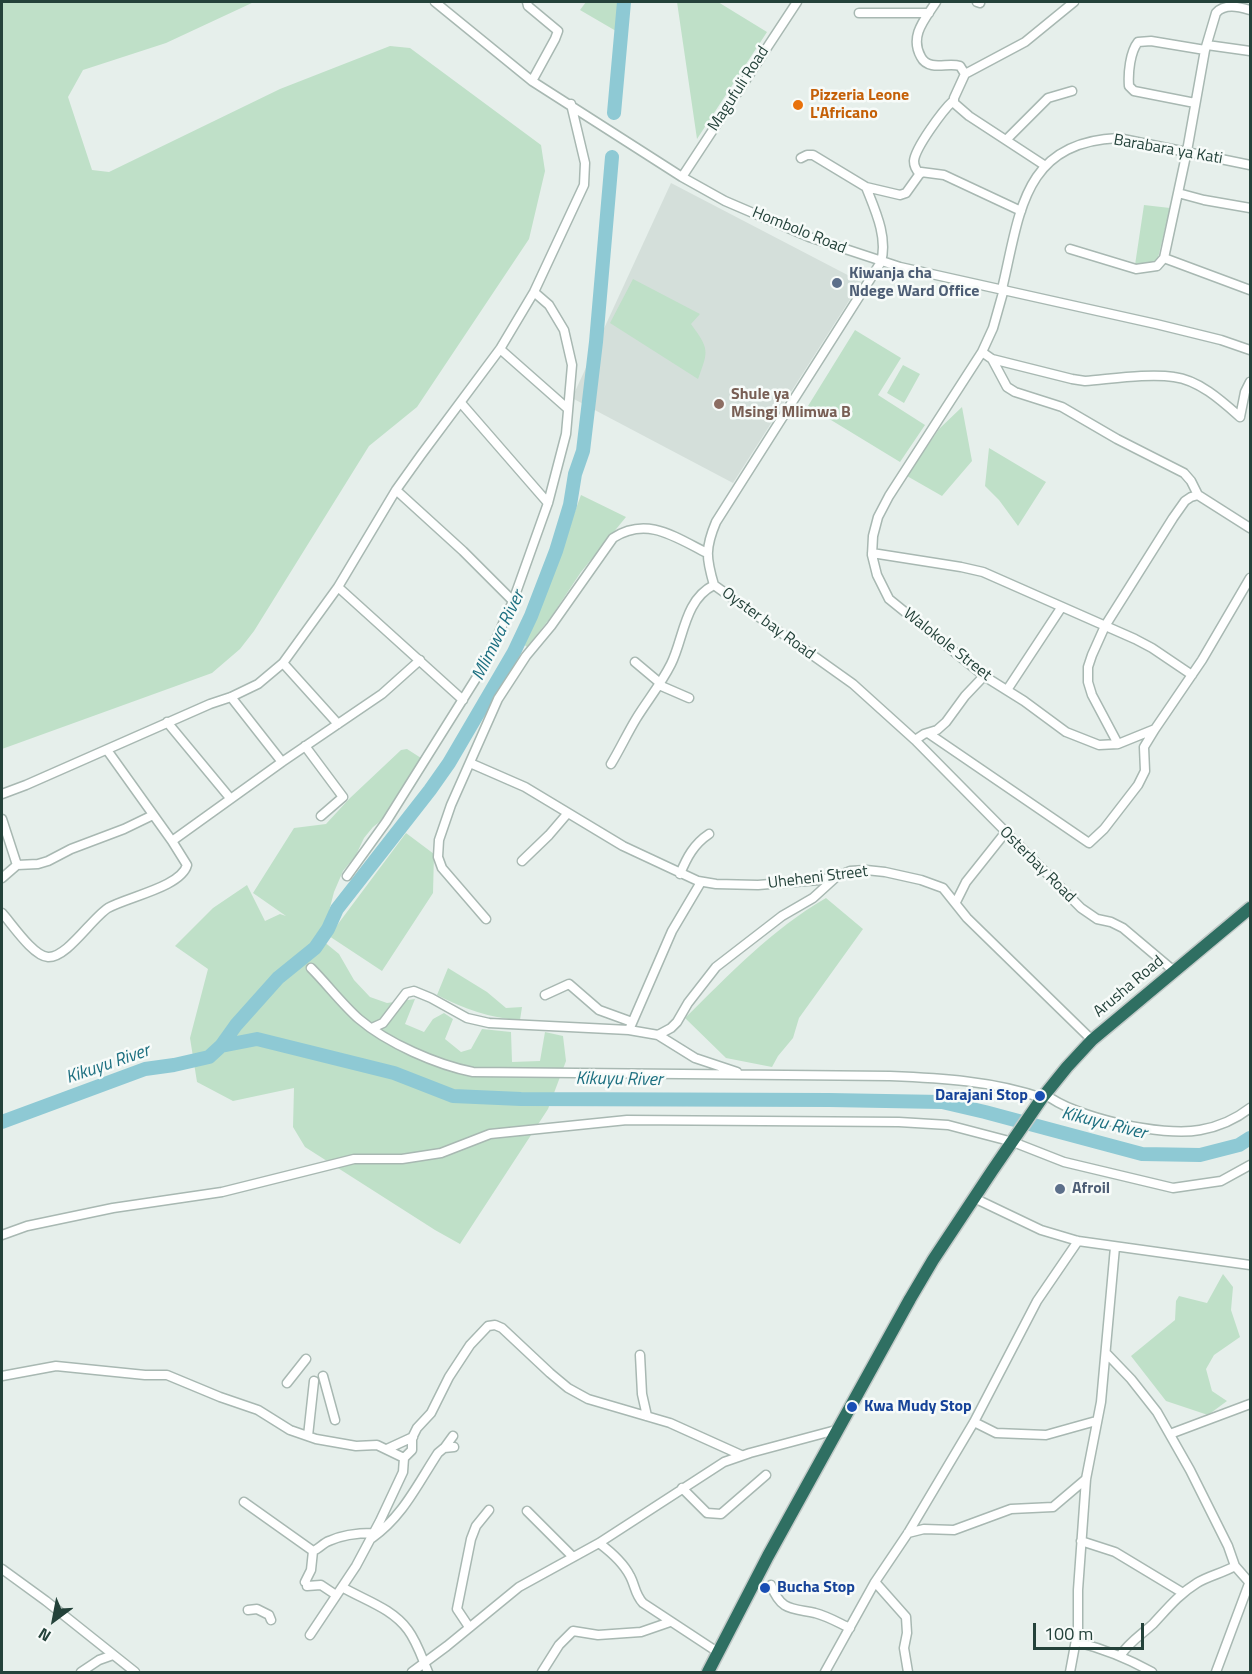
<!DOCTYPE html>
<html>
<head>
<meta charset="utf-8">
<style>
	body { margin:0 }
	#map { position:relative; width:1252px; height:1674px; overflow:hidden; background:#e6efeb; font-family:"Titillium Web",sans-serif }
	canvas { display:block }
	.frame { position:absolute; inset:0; border:3px solid #24423a; pointer-events:none }
	.north { position:absolute; left:24px; top:1590px; width:60px; height:60px; -webkit-text-stroke:4px #f7fbf9; paint-order:stroke; rotate:212deg; font-size:16px; font-weight:700; line-height:24px; text-align:center; color:#24423a }
	.north::after { content:''; display:block; margin:auto; width:21px; height:27px; background:#24423a; clip-path:polygon(50% 0,100% 100%,50% 72%,0 100%) }
	.scale { position:absolute; left:1033px; top:1623px; width:111px; height:27px; box-sizing:border-box; border:3px solid #24423a; border-top:0; padding-left:8px; font-size:18px; line-height:21px; white-space:nowrap; color:#24423a; -webkit-text-stroke:4px #f7fbf9; paint-order:stroke }
</style>
</head>
<body>
<div id="map">
<canvas width="1252" height="1674"></canvas>
<div class="frame"></div>
<div class="north">N</div>
<div class="scale">100 m</div>
</div>
<script>
const ctx = document.querySelector('canvas').getContext('2d');
ctx.lineJoin = 'round';
function fillPath(path, color) { ctx.fillStyle = color; ctx.fill(path, 'evenodd'); }
function strokePath(path, color, width, dash) { ctx.strokeStyle = color; ctx.lineWidth = width; ctx.lineCap = dash ? 'butt' : 'round'; ctx.setLineDash(dash || []); ctx.stroke(path); }
function write(font, color, halo, rows, align = 'center') {
  ctx.font = font + ' "Titillium Web",sans-serif'; ctx.lineWidth = 5; ctx.setLineDash([]); ctx.textBaseline = 'middle'; ctx.strokeStyle = halo; ctx.fillStyle = color; for (const [text, x, y, turn = 0] of rows) {
    ctx.save(); ctx.translate(x, y); ctx.rotate((+turn || 0) * Math.PI / 180); ctx.textAlign = isNaN(turn) ? turn : align; if (halo) ctx.strokeText(text, 0, 0); ctx.fillText(text, 0, 0); ctx.restore();
  }
}
fillPath(new Path2D(`
	M671,183l190,99 -128,201 -161,-85z`), '#d4dfda');
fillPath(new Path2D(`
	M2,2h252l-88,41 -83,27 -15,27 24,73 17,2 171,-83 110,-43 20,2 131,97 4,26 -16,68 -112,168 -48,39 -115,185 -14,18 -28,24 -210,76z
	M586,2h33l-3,29 -36,-21z
	M677,2h41l49,30 -70,107z
	M1144,205l26,3 -13,54 -22,3z
	M633,279l67,35 -9,10c18,25 18,26 7,55l-88,-56z
	M855,330l46,28 -23,37 47,30 -25,37 -92,-56z
	M903,365l17,9 -16,29 -17,-10z
	M962,407l10,54 -30,35 -35,-20 32,-47z
	M989,448l57,34 -28,44 -19,-26 -14,-14z
	M581,495l45,22 -45,55 -30,45 -24,30 -5,-4 20,-43z
	M407,749l14,9 -33,53 -6,9 -9,7 -9,11 -8,17 -13,16 -9,21 -7,27 -10,17 22,18 15,26 16,17 17,6 28,-4 -10,25 19,8 9,-13 11,-6 9,6 -8,20 16,13 10,-3 11,-20 29,3 1,30 28,-1 5,-29 18,4 3,25 -18,48 -88,135 -25,-14 -130,-83 -12,-20 1,-39 -61,13 -36,-19 -7,-44 18,-69 -33,-23 38,-38 34,-23 18,36 15,-7 6,2 -33,-23 41,-65 32,-4 23,-25 52,-49z
	M406,833l28,21 -1,39 -51,78 -53,-35z
	M826,898l37,31 -64,89 -6,20 -15,18 -6,11 -46,-9 -41,-40c44,-43 87,-89 141,-120z
	M448,968l39,24 19,16 16,-1 -2,13c-30,-2 -56,-11 -83,-25z
	M1223,1274l10,13 -2,23 9,27 -26,18 -8,14 6,22 15,10 -19,14 -42,-14 -35,-45 44,-36 1,-19 3,-5 28,7z`), '#bfe0c8');
strokePath(new Path2D(`
	M614,113l10,-111
	M221,1046l15,-21 42,-47 37,-30 13,-19 9,-20 93,-119 19,-27 65,-111 17,-36 25,-65 14,-46 5,-31 8,-23 13,-109 16,-185
	M2,1122l143,-53 29,-4 35,-8 12,-11 36,-7 137,34 59,23 68,3 308,1 113,2 43,10 157,42 58,1 39,-10 11,-7`), '#8ec9d4', 14);
const minor = new Path2D(`
	M435,2l97,79 150,96 43,24 84,36 91,30 256,57 65,16 29,10
	M527,2l1,4 30,25 -3,8 -23,42
	M936,2c-11,17 -27,34 -15,55 2,4 6,7 11,8 9,2 19,-2 28,1l5,8 -11,24v5l15,13 75,49
	M977,2l3,1
	M859,13h70
	M1207,45l43,6
	M965,74l60,-32 49,-40
	M1195,103l-61,-12 -5,-5c-1,-13 1,-34 9,-44l13,-1 54,9
	M1006,140l42,-42 24,-7
	M801,158l6,-3h6l53,32 34,8 6,-2 15,-21 23,3 77,36
	M920,174c-4,-4 -6,-8 -6,-13 1,-13 29,-51 39,-60
	M682,177l115,-175
	M866,187c9,23 22,50 15,75l-165,260c-11,26 -10,36 -2,63l139,99 62,56 166,168 16,11 14,3 12,6 51,43
	M1178,193l26,7 46,8
	M1070,249l66,20 21,-3 7,-8 23,-107 18,-101 11,-37c9,-10 23,-6 34,-3
	M1164,258l86,32
	M1002,289c18,-75 20,-147 116,-151l132,27
	M1004,289l-11,39 -11,24 -93,144 -11,21 -5,19 -1,19 5,20 12,24 95,77 40,25 42,31 33,13 19,-1 37,-15 47,-69 48,-82
	M500,349l68,60
	M982,352l10,7 80,20 13,2c26,-2 64,-8 89,-4 25,3 48,24 66,40
	M992,359l15,28 8,5 47,15 55,32 67,34 7,8 7,14
	M461,403l87,100
	M1240,417l5,-25 5,-10
	M396,490l67,61 50,50
	M872,553l89,14 22,5 152,67 17,9 40,27
	M338,587l125,113
	M635,662l25,21
	M283,663l55,61
	M659,685l30,13
	M1007,690l54,-82
	M231,697l51,65
	M167,722l63,76
	M928,733l161,110 15,-14 34,-44 7,-14 -1,-24 11,-18
	M915,740l9,-6 13,-4 9,-8 19,-26 19,-20
	M1118,744l-26,-49 -4,-13v-15l4,-12 13,-29 68,-108 12,-17 6,-4 7,-2 52,33
	M305,746l38,51 -22,19
	M107,750l65,91 110,-79 100,-68 38,-34
	M470,763l55,24 98,59 75,35 18,3 42,1 61,-5 16,-3 15,-6 16,-1 19,2 36,8 22,8 24,30 125,122
	M611,764c9,-15 16,-30 25,-45 11,-18 25,-35 35,-55 13,-26 13,-64 43,-79
	M2,794l24,-9 184,-81 21,-7 27,-13 25,-21 55,-76 58,-97 25,-35 79,-106 34,-57 50,-107 1,-22 -14,-59
	M2,819l15,46
	M522,861l27,-26 18,-21
	M680,874c7,-17 14,-30 29,-40
	M347,876l39,-54 99,-158 28,-63 35,-98 18,-69 6,-69 -8,-35 -15,-25 -15,-13
	M2,878l15,-13 21,-1 10,-3 23,-12 53,-20 29,-14
	M956,902l10,-20 39,-49
	M2,913c10,11 31,43 46,44 19,1 43,-38 60,-49 19,-11 73,-21 79,-43l-15,-24
	M486,919l-44,-51 -4,-11 1,-17 12,-35 47,-106 28,-43 25,-30 62,-88c34,-22 62,-1 94,15
	M311,968c16,16 31,36 48,51 28,24 78,46 114,53l417,4c49,2 105,5 152,22
	M545,995l24,-11 30,26 33,12
	M372,1028l11,-5 23,-30 8,-2 17,7 36,20 22,5 140,7 29,5 37,23 42,14
	M629,1030l43,-99 29,-49
	M658,1035l13,-7 6,-6 11,-19 28,-36 66,-51 31,-18 22,-20
	M1045,1094c30,24 117,43 155,36 17,-3 36,-11 50,-22
	M974,1198l67,32 37,11 172,24
	M2,1235l25,-9 86,-18 109,-16 132,-33h48l39,-6 49,-19 137,-14 272,2 49,3 65,17 51,20 109,26 48,-7 29,-16
	M1106,1353l25,26 26,33 33,58 38,76 7,20 15,17
	M640,1355l2,39 5,22
	M2,1376l54,-10 89,9h22l53,22 38,13 32,20 26,9 40,7 21,-1 27,13 8,-8v-12l5,-10 14,-15 18,-36 21,-32 18,-19 7,-1 7,3 48,45 18,15 20,11 82,24 71,32
	M323,1376l12,44
	M287,1383l19,-24
	M974,1422l22,11 50,2 50,-14
	M1170,1434l80,-30
	M308,1436l6,-55
	M445,1447l8,-11
	M387,1449l26,-12
	M682,1488l25,25 14,1 45,-39
	M244,1502l69,49
	M527,1511l46,46
	M908,1533l16,-4 30,1 57,-21 42,-2 33,-28
	M372,1538c31,-22 45,-53 66,-85l6,-5 10,-1
	M1081,1541l34,11 68,41
	M599,1543c12,9 24,19 31,33 5,9 5,19 13,27l76,50
	M2,1569l44,32 89,71
	M305,1582l6,-12 2,-19c6,-2 10,-8 16,-10 15,-7 29,-8 44,-8
	M875,1582l31,35 1,16 -3,15 4,24
	M771,1585c10,26 20,23 44,28 12,3 24,10 35,15
	M307,1586l14,-1 15,10
	M342,1587c22,13 50,21 66,43 9,12 14,28 20,42
	M248,1610l9,-1 12,6 2,5
	M469,1627l-12,-18 14,-70 5,-13 13,-16
	M310,1635l46,-69 24,-45 23,-49 1,-14
	M1077,1642c27,7 50,16 75,30
	M1120,1656c9,-14 21,-21 33,-32 14,-15 26,-30 44,-41 11,-7 26,-10 38,-17
	M81,1672l18,-12 14,-5
	M412,1672l35,-26 72,-59 80,-44 125,-81 26,-9 86,-23
	M542,1672l17,-27 14,-14 25,4 43,-3 29,-10
	M825,1672l50,-90 33,-49 66,-111 63,-121 41,-60
	M1070,1672l8,-43v-39l8,-111 15,-77 14,-155
	M1216,1672l34,-91`);
const highway = new Path2D(`
	M708,1672l60,-116 142,-257 23,-39 59,-89 50,-73 25,-31 25,-27 158,-132`);
strokePath(minor, '#a8b8b2', 11);
strokePath(highway, '#c2cac8', 15);
strokePath(minor, '#fff', 8);
strokePath(highway, '#2f6f62', 12);
for (const [x, y, r, color] of [
	[798,105,6,"#e8710a"],
	[837,283,6,"#5c6f8a"],
	[719,404,6,"#8d6e63"],
	[1040,1096,6,"#1a4fb4"],
	[1060,1189,6,"#5c6f8a"],
	[852,1407,6,"#1a4fb4"],
	[765,1588,6,"#1a4fb4"]
]) { const dot = new Path2D(); dot.arc(x, y, r, 0, 2 * Math.PI); ctx.fillStyle = color; ctx.fill(dot); strokePath(dot, '#f7fbf9', 2); }
write('16px', '#24423a', '#f7fbf9', [
	["Magufuli Road",739,89,-57],
	["Barabara ya Kati",1168,150,10],
	["Hombolo Road",799,231,22],
	["Oyster bay Road",768,624,36],
	["Walokole Street",947,645,38],
	["Osterbay Road",1037,865,45],
	["Uheheni Street",818,878,-7],
	["Arusha Road",1129,987,-40]
]);
write('bold 16px', '#c56008', '#f7fbf9', [
	["Pizzeria Leone",810,96],
	["L'Africano",810,114]
], 'left');
write('bold 16px', '#4e5e75', '#f7fbf9', [
	["Kiwanja cha",849,274],
	["Ndege Ward Office",849,292],
	["Afroil",1072,1189]
], 'left');
write('bold 16px', '#785e54', '#f7fbf9', [
	["Shule ya",731,395],
	["Msingi Mlimwa B",731,413]
], 'left');
write('bold 16px', '#164399', '#f7fbf9', [
	["Darajani Stop",1028,1096,"right"],
	["Kwa Mudy Stop",864,1407],
	["Bucha Stop",777,1588]
], 'left');
write('italic 18px', '#1c6f80', '#f7fbf9', [
	["Mlimwa River",499,636,-64],
	["Kikuyu River",108,1065,-19],
	["Kikuyu River",619,1080,1],
	["Kikuyu River",1104,1124,14]
]);
</script>
</body>
</html>
